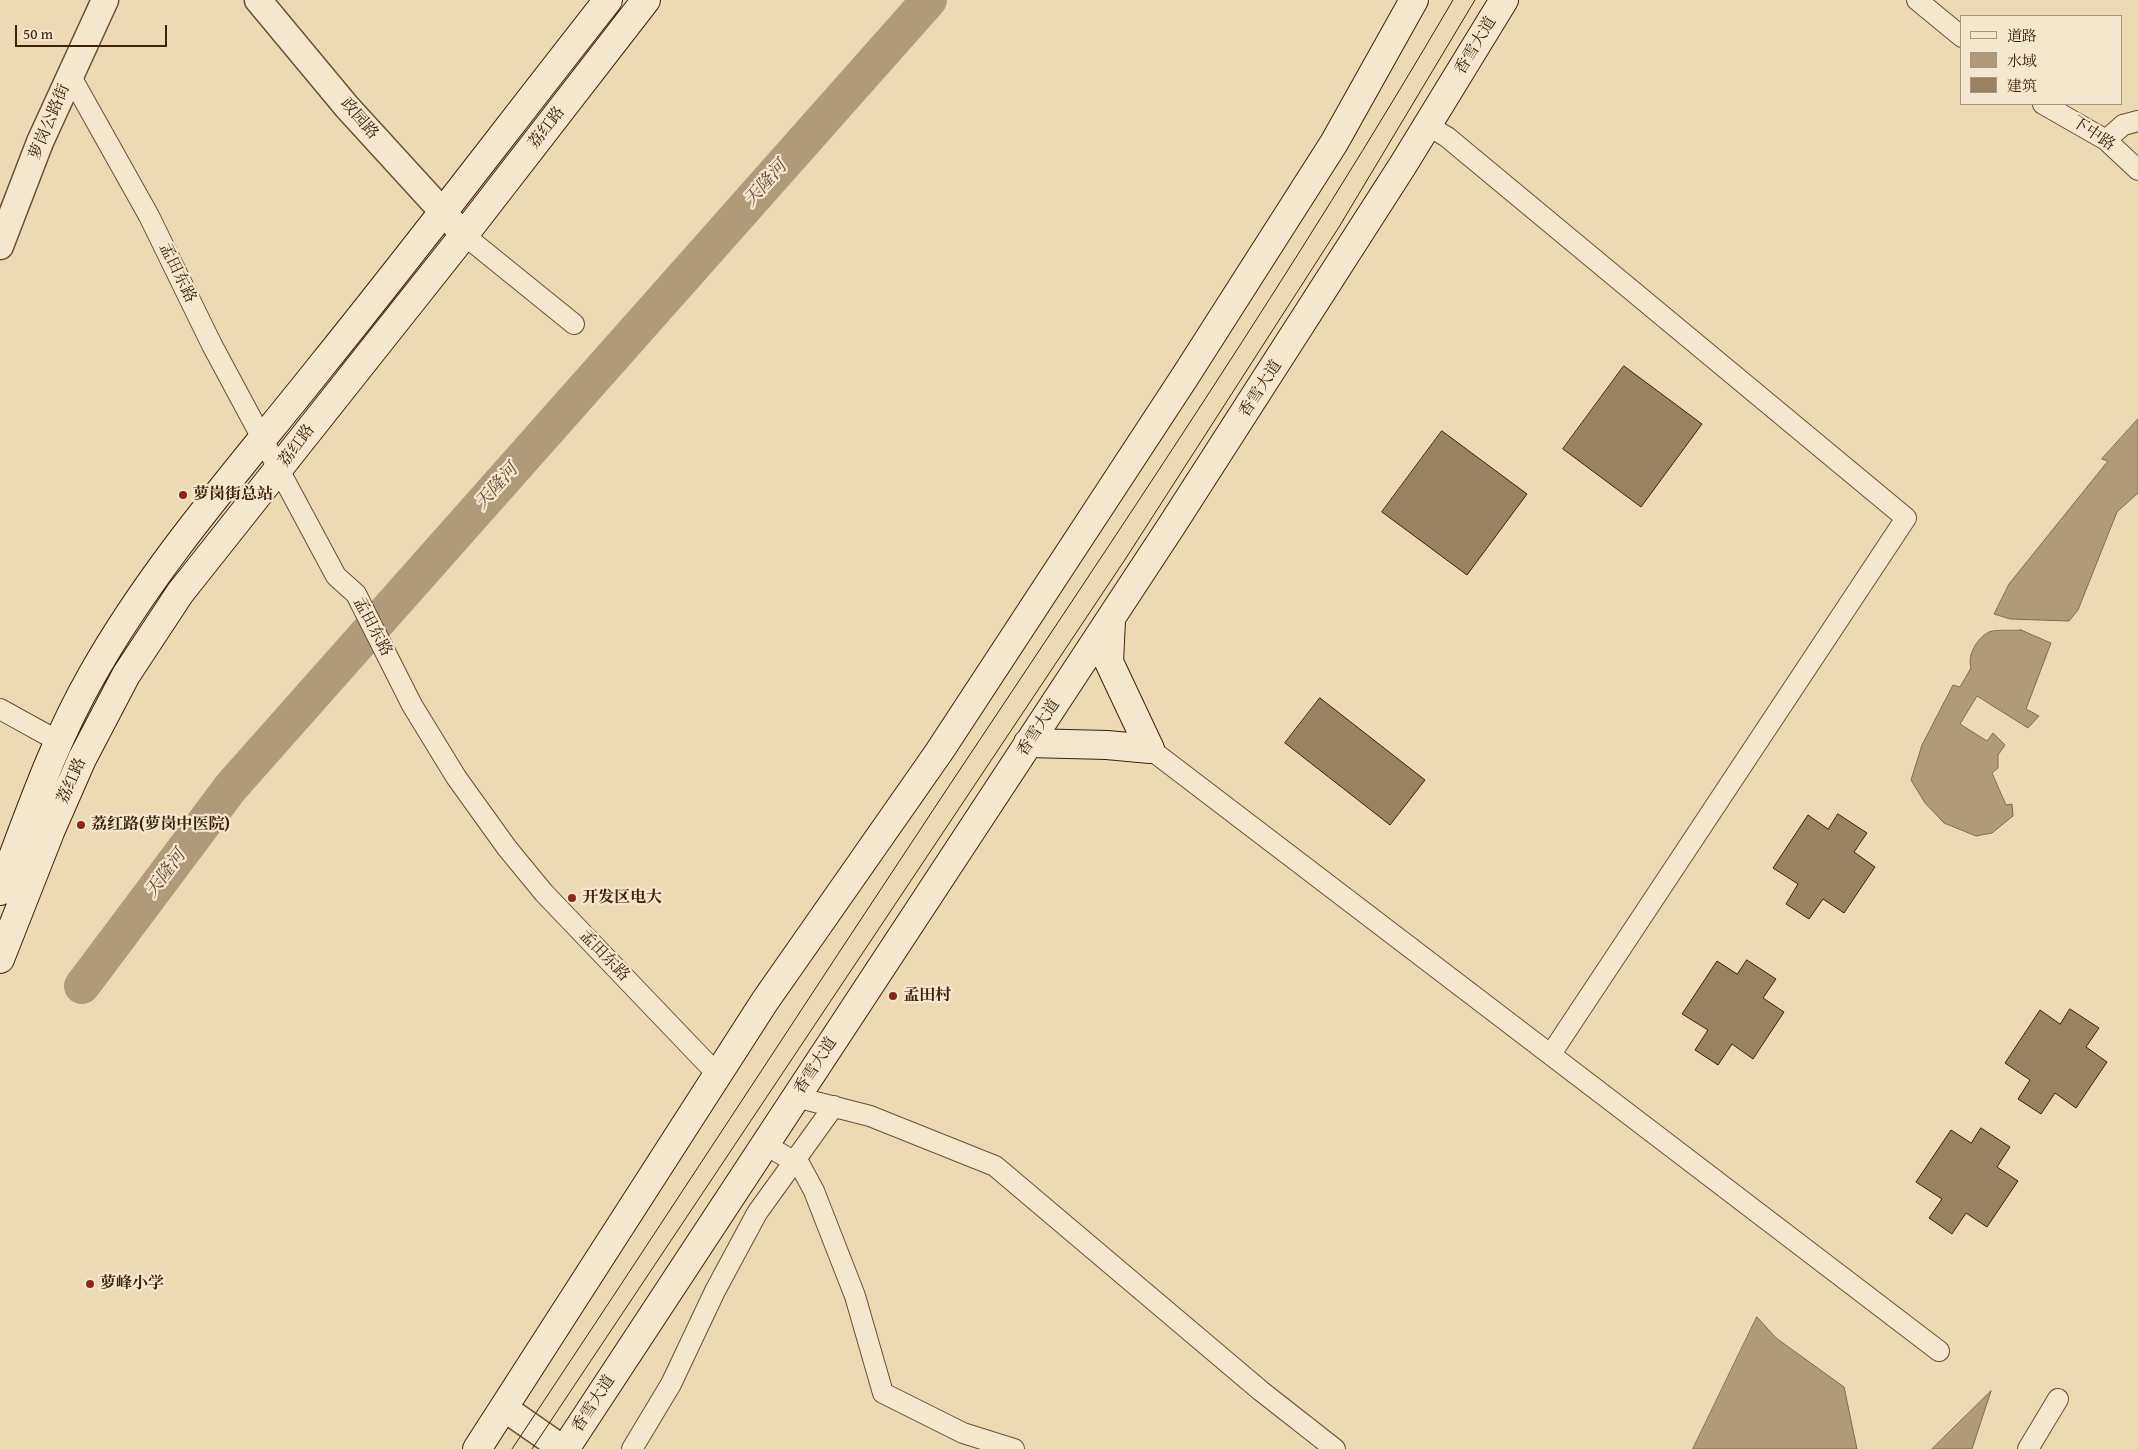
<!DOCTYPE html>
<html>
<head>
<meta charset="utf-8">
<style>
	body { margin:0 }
	#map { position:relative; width:2138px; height:1449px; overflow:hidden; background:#ecdab3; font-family:"Gentium Book Plus","Noto Serif SC",serif }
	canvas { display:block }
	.legend { position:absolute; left:1960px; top:15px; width:162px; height:90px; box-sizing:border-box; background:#f3e7ce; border:1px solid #aa987e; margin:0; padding:6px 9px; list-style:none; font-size:15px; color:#3d2206 }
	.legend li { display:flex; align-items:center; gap:10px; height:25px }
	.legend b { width:25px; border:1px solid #aa987e }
	.scale { position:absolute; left:15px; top:25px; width:152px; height:22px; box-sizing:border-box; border:2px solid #3d2206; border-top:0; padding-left:6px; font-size:15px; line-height:18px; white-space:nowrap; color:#3d2206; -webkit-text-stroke:4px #f3e7ce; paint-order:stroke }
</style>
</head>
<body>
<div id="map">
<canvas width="2138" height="1449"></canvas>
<ul class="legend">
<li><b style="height:6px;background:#f3e7ce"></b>道路</li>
<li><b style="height:14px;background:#b09b78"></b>水域</li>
<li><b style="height:14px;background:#988260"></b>建筑</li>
</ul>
<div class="scale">50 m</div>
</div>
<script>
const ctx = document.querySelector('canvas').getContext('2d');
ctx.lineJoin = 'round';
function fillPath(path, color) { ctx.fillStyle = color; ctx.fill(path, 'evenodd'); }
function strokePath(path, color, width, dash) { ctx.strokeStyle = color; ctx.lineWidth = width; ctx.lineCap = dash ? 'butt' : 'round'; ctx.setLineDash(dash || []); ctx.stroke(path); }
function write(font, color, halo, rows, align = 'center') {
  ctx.font = font + ' "Gentium Book Plus","Noto Serif SC",serif'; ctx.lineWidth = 4.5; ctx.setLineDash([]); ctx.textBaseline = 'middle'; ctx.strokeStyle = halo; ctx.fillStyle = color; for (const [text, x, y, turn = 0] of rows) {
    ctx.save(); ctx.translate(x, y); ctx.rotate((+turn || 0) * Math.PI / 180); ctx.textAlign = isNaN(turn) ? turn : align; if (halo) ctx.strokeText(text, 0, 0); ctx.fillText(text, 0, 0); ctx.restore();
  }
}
const water = new Path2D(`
	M2138,419v74l-21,19 -39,98 -9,11 -59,-2 -16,-5 15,-30 99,-123 -6,-2z
	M2021,630l30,13 -25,66 13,7 -11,12 -51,-32 -17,28 27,17 6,-8 12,12 -7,10v13l-6,5 14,32 6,-1 1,12 -21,17 -16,3 -32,-13 -19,-20 -14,-23 11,-35 31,-60 7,2 11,-19c-4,-13 6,-30 18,-36 8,-3 23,-1 32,-2z
	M1757,1317l19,21 68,49 13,62h-164z
	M1991,1391l-19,58h-40z`);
fillPath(water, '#b09b78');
strokePath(water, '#826b4a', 1);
strokePath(new Path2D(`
	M82,986l149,-199 698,-787`), '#b09b78', 36);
const building = new Path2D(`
	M1624,366l78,58 -61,83 -78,-58z
	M1442,431l85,63 -60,81 -85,-63z
	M1320,698l105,82 -35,45 -105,-82z
	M1838,814l29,19 -13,19 21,15 -31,46 -21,-14 -14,20 -23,-15 12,-20 -25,-16 35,-53 20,14z
	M1747,960l29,19 -13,19 21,14 -31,47 -21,-15 -14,21 -23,-15 13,-20 -26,-16 35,-53 20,13z
	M2070,1009l29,19 -13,19 21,15 -31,46 -21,-15 -14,21 -23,-15 12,-19 -25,-17 35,-53 20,14z
	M1981,1128l29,19 -13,20 21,14 -31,46 -21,-14 -14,21 -23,-16 13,-19 -26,-17 35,-52 20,13z`);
fillPath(building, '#988260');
strokePath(building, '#3d2206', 1);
const minor = new Path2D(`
	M1917,0l45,37
	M70,75l79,141 63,129 124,231 20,18 56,111 44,72 51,71 37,45 174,182
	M2043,104l63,36 32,30
	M1427,125l20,12 459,381 -355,536
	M2106,140l17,-15 15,-4
	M464,235l110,89
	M0,709l58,32
	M1150,749l789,602
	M796,1097l74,19 125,50 266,225 74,58
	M764,1144l36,21 14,26 41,105 28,97 80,40 51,16
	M632,1449l39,-65 44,-93 42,-78 77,-107
	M2028,1449l30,-50`);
const tertiary = new Path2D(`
	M258,0l89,107 117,128
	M0,246l40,-104 65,-142
	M504,1408l59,41`);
const secondary = new Path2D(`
	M1111,620l-2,42 41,87
	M1028,743l79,2 43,4
	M0,891c28,-73 53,-148 92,-216 63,-112 150,-209 230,-310 97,-120 190,-243 286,-365
	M0,959l50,-127 32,-73 44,-84 54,-82 284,-358 182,-235
	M477,1449l288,-448 174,-249 247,-377 148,-232 80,-143
	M565,1449l607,-924 231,-360 101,-165`);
strokePath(minor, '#695031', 22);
strokePath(tertiary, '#695031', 29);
strokePath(secondary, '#3d2206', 30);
strokePath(minor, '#f3e7ce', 20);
strokePath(tertiary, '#f3e7ce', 26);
strokePath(secondary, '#f3e7ce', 28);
strokePath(new Path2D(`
	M512,1449c146,-219 289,-440 435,-660 173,-260 348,-519 506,-789
	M532,1449l594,-891 213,-331 136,-227`), '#3d2206', 1);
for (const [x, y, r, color] of [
	[183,495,5,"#8f2418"],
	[81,825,5,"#8f2418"],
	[572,898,5,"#8f2418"],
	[893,996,5,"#8f2418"],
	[90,1284,5,"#8f2418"]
]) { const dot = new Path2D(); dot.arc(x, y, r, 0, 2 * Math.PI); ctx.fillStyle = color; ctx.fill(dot); strokePath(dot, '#f3e7ce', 2); }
write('16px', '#3d2206', '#f3e7ce', [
	["香雪大道",1476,46,-59],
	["政园路",359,119,49],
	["萝岗公路街",50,122,-67],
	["荔红路",547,128,-52],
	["下中路",2093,134,34],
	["孟田东路",177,273,64],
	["香雪大道",1261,389,-57],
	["荔红路",297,446,-53],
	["孟田东路",372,627,62],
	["香雪大道",1039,728,-57],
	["荔红路",72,781,-66],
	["孟田东路",604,956,46],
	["香雪大道",816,1066,-57],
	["香雪大道",594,1404,-57]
]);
write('bold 16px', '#3d2206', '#f3e7ce', [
	["萝岗街总站",193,495],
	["荔红路(萝岗中医院)",91,825],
	["开发区电大",582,898],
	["孟田村",903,996],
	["萝峰小学",100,1284]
], 'left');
write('italic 18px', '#654c2e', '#f3e7ce', [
	["天隆河",766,184,-48],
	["天隆河",497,487,-48],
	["天隆河",166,874,-53]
]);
</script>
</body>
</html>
